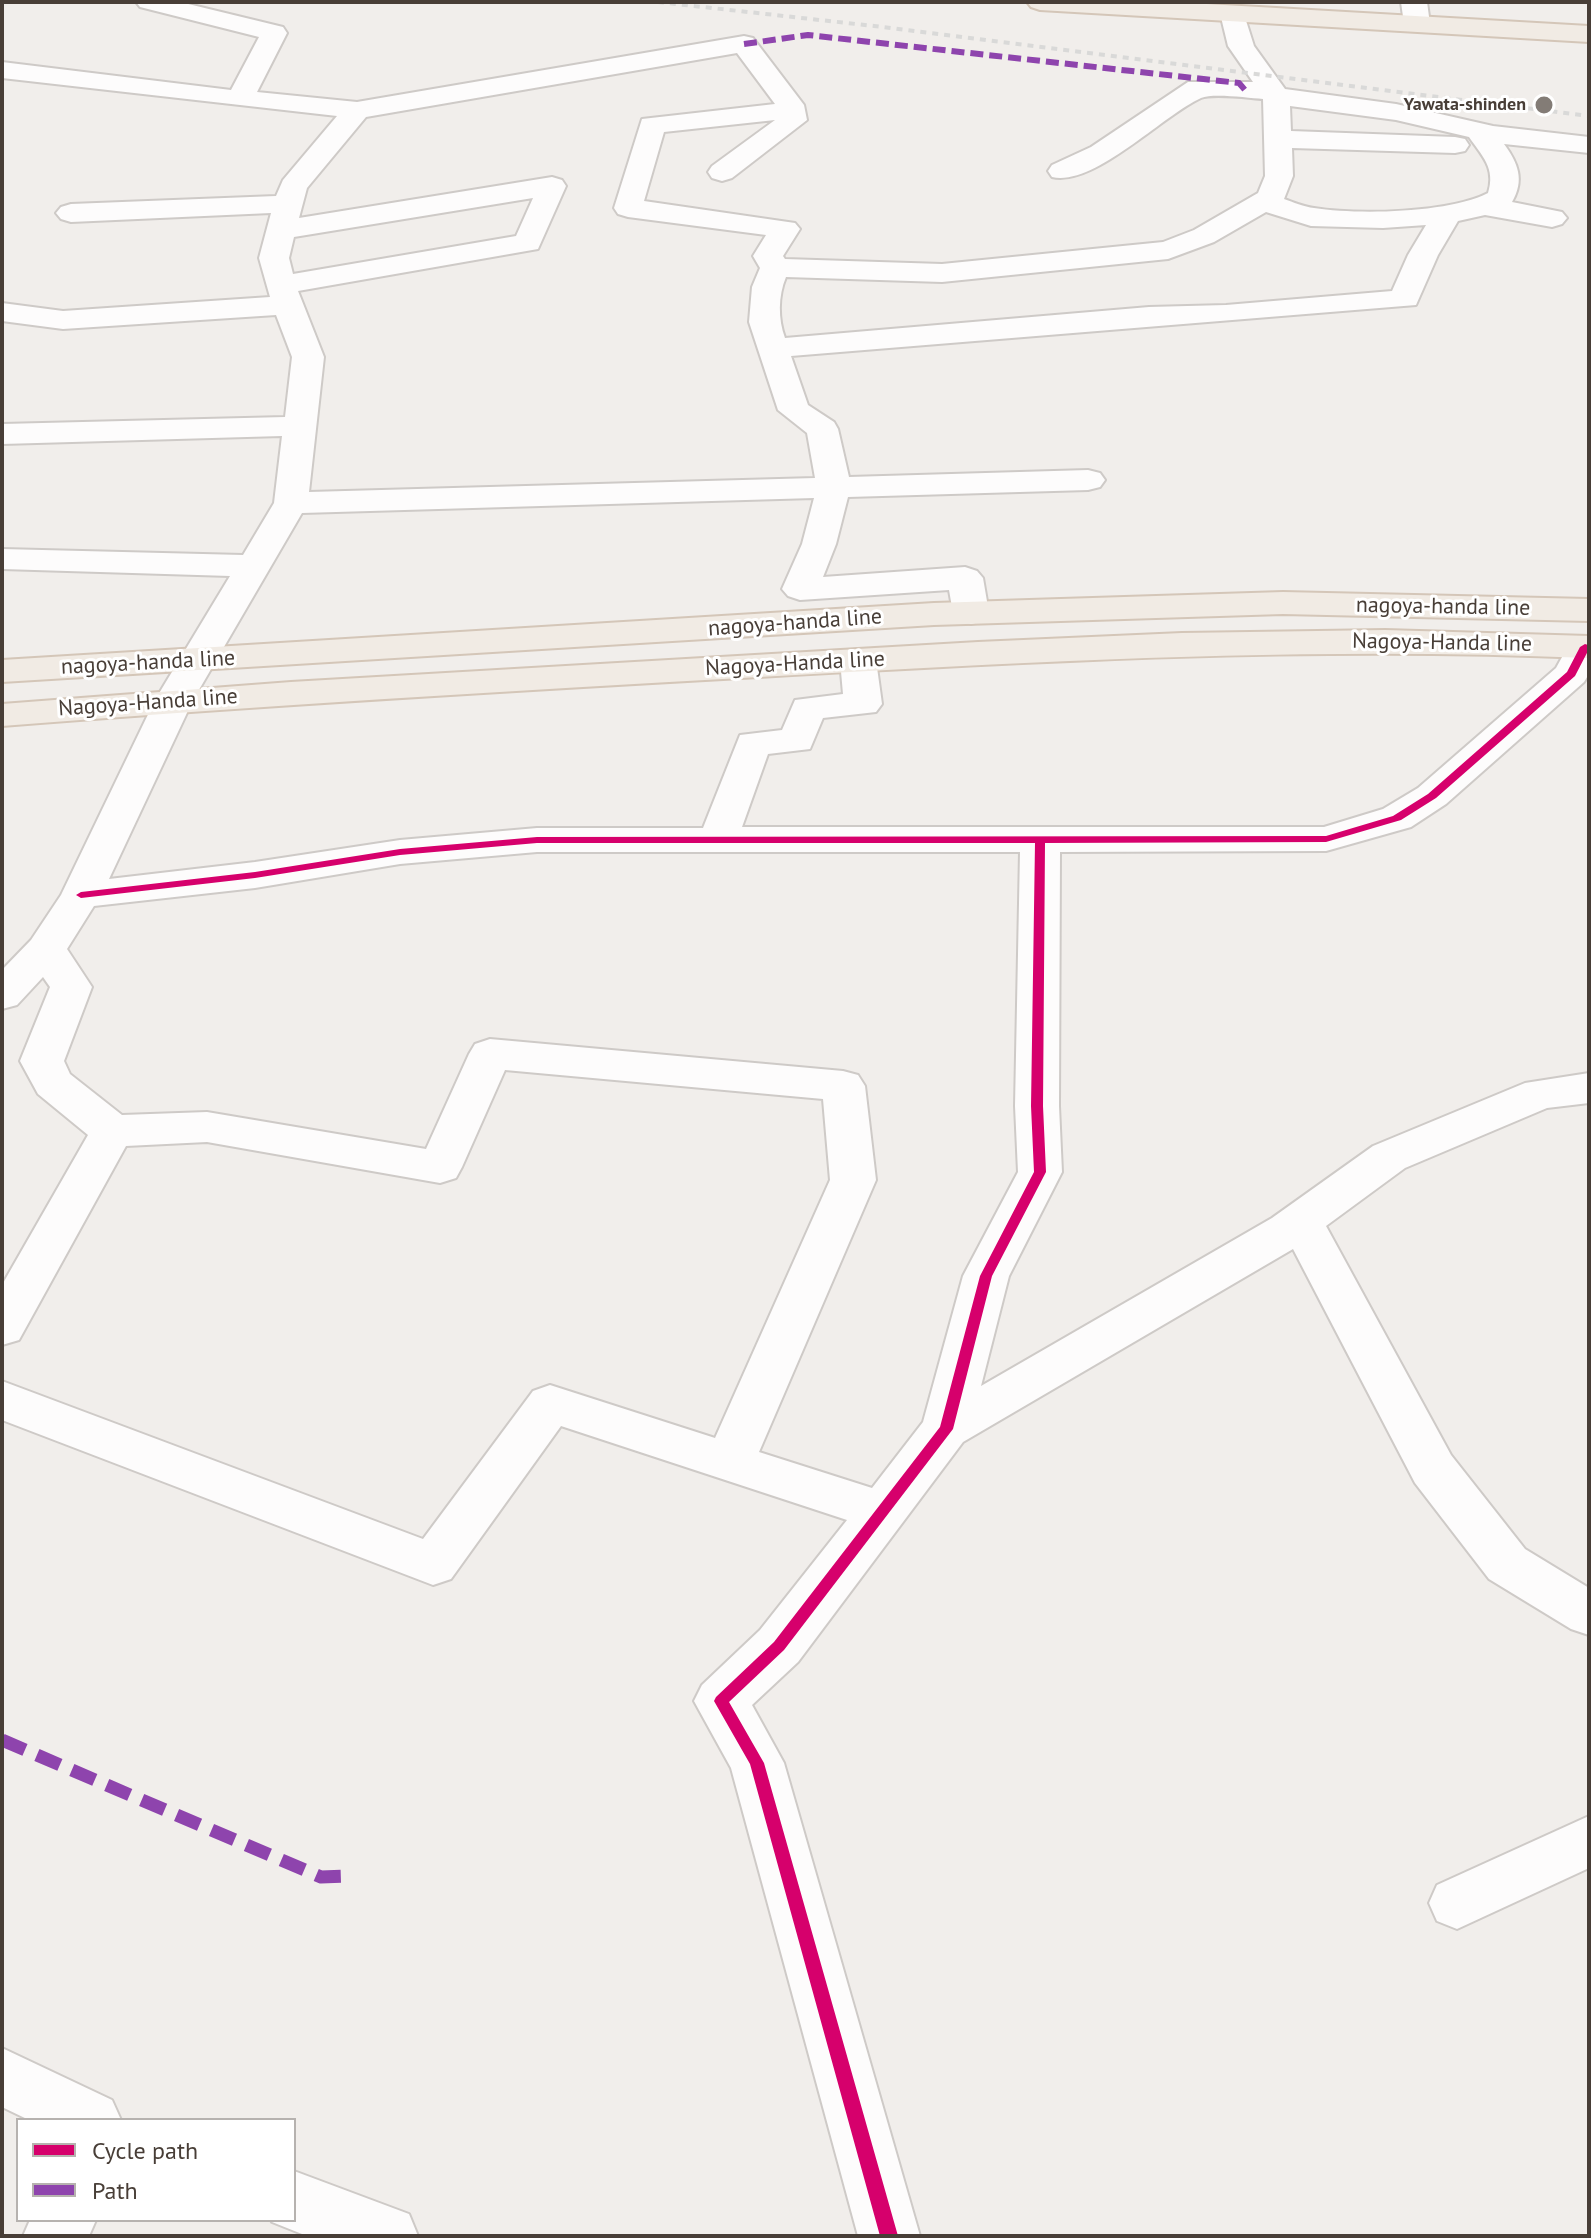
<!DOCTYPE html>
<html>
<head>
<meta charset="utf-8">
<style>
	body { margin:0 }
	#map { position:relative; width:1591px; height:2238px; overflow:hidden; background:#f1eeeb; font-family:"PT Sans",sans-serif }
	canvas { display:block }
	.frame { position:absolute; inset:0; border:4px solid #483e37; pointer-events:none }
	.legend { position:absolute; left:16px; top:2118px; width:280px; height:104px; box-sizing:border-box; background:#fff; border:2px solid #b6b2af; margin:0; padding:10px 14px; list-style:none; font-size:24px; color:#483e37 }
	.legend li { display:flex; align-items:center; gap:16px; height:40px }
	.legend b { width:40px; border:2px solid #b6b2af }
</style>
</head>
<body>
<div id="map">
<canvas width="1591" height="2238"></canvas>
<div class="frame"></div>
<ul class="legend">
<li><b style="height:10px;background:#d6006c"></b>Cycle path</li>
<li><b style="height:10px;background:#8e44ad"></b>Path</li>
</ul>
</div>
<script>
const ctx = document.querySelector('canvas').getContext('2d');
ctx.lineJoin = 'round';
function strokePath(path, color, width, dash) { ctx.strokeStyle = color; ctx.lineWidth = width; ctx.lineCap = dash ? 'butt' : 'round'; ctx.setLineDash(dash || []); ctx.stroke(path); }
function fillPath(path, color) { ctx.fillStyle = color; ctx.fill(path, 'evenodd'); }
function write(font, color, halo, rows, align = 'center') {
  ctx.font = font + ' "PT Sans",sans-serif'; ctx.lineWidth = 6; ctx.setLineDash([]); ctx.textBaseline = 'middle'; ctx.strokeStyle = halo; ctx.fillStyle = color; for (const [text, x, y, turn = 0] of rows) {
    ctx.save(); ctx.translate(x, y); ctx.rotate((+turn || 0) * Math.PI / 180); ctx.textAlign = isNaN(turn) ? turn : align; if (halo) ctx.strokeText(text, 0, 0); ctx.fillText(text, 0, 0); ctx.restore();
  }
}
const minor = new Path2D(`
	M136,2h44l103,25 4,6 -30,59 100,10 387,-66 9,2 51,67 3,15 -75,58 -10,3 -10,-3 -4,-6 4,-6 63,-46 -111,12 -20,69 151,22 5,6 -17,27 2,3 157,5 221,-22 31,-12 64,-37 7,-17 -2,-77c-15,-1 -50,-6 -62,-1 -38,17 -107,89 -149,79l-4,-6 4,-6 39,-18 97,-65h65l-25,-36 -8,-33 4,-5h18l12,38 31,43 111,15 97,22 96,11v16l-85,-9c14,19 21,36 8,58l50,10 5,6 -5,6 -10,3 -67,-12 -27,6 -20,34 -22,50 -625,51 17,49 26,17 4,7 11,48 239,-7 12,3 5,7 -5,7 -12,3 -240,7 -12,47 -13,33 142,-10 12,4 6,7 6,35 -5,8 -13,3 -13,-3 -5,-8 -4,-23 -149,10 -12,-4 -6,-7 20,-45 12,-46 -512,15 -109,187 -84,179 146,-17 145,-22 137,-12h166l37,-93 42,-5 13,-30 48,-6 -3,-34 5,-8 13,-3 13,3 5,8 6,44 -6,8 -53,6 -13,31 -42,5 -26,73h582l59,-18 35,-21 138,-120 16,-29 17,-2v37l-5,8 -138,122 -35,23 -85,24 -266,1 -1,254 3,66 -53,104 -28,110 291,-168 101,-72 152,-63 64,-10v30l-42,5 -142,60 -79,58 125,229 74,94 64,39v47l-18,-6 -82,-50 -74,-96 -122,-234 -330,193 -165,220 -46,43 32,58 136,473h-62l-127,-468 -37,-67 8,-16 58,-55 87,-110 -286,-94 -110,153 -18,6 -431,-165v-39l421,158 110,-148 17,-6 165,53 115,-258 -7,-81 -318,-29 -43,97 -6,11 -16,5 -233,-41 -81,4 -107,194 -17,5v-60l86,-150 -50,-41 -18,-33 30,-74 -7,-10 -26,28 -15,4v-39l29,-30 30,-45 94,-195 75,-124 -228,-7v-20l241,6 31,-52 8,-67 -280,8v-20l283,-7 7,-60 -16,-42 -213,14 -61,-8v-18l61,8 207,-14 -11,-39 12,-45 -200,9 -10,-3 -5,-6 5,-6 10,-3 205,-8 7,-16 54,-64 -335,-38v-16l229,28 28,-53 -119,-30zM737,53l38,51 -133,15 -28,89 4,6 10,3 138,18 -13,21 7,12 -8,19 -3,35 29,88 29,23 8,45 -506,14 15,-135 -26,-66 240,-42 28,-63 -4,-6 -10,-3 -253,41 8,-30 59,-71zM1290,106l106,14 73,17c13,19 27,31 19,56 -39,20 -130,22 -174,15 -10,-1 -21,-6 -30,-9l9,-23 -1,-28 163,5 10,-2 4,-6 -4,-6 -10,-2 -164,-6zM533,198l-17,38 -223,38 -4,-16 5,-21zM1266,212l45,14 72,2 43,-3 -18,30 -16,36 -166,14 -77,2 -364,31c-7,-19 -7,-42 1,-61l156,5 226,-23 46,-17zM537,852h483l-5,254 3,66 -55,104 -40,146 -51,66 -113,-36 117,-272 -11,-94 -7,-11 -15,-4 -353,-32 -15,5 -6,10 -43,95 -219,-37 -85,3 -52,-41 -6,-13 28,-74 -25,-38 27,-43 161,-18 145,-24z
	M1401,2h26l3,22 -4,5h-18l-4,-5z
	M1589,1816v52l-132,61 -20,-8 -8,-18 8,-18z
	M2,2048l110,52 9,20h-92l-27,-13z
	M294,2171l115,43 9,22h-111l-35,-14 -1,-2h23z
	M30,2220h66l-7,16h-66z`);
const major = new Path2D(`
	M1027,2h145l417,24v16l-549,-32 -9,-3z
	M1283,592l306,7v22l-306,-7 -349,11 -932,57v-22l932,-57z
	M1385,630l204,6v22c-277,-12 -553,3 -830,19 -252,14 -505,29 -757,49v-22l289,-22 687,-40 204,-9z`);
strokePath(minor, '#cecac7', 4);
strokePath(major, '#d4c6b8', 4);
fillPath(minor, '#fdfcfc');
fillPath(major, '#f1ebe4');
strokePath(new Path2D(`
	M658,2l216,24 715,90`), '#d9d9d8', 4, [6, 6]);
strokePath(new Path2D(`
	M744,44l64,-9 431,48 6,7`), '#8e44ad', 6, [13, 6]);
strokePath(new Path2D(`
	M2,1740l319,137 31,-1`), '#8e44ad', 13, [25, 13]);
fillPath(new Path2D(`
	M1585,644l3,1 1,4 -14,27 -139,122 -35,22 -75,22 -281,1 -2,263 3,66 -54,104 -39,153 -169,221 -55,52 35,61 134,473h-18l-130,-472 -36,-63 2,-4 58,-55 166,-215 40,-151 54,-104 -3,-66 4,-263h-498l-137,12 -145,23 -174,20 -5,-3 5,-3 174,-20 145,-23 137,-12 789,-1 67,-20 35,-22 139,-122 13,-25z`), '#d6006c');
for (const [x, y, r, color] of [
	[1544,105,10,"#837c76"]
]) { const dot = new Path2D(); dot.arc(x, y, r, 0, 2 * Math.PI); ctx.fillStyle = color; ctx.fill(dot); strokePath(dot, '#fff', 3); }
write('bold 18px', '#483e37', '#fff', [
	["Yawata-shinden",1526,105]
], 'right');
write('22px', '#483e37', '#fff', [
	["nagoya-handa line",1443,607,1],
	["nagoya-handa line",795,623,-4],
	["Nagoya-Handa line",1442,643,1],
	["nagoya-handa line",148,663,-3],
	["Nagoya-Handa line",795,664,-3],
	["Nagoya-Handa line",148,703,-4]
]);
</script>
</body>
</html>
